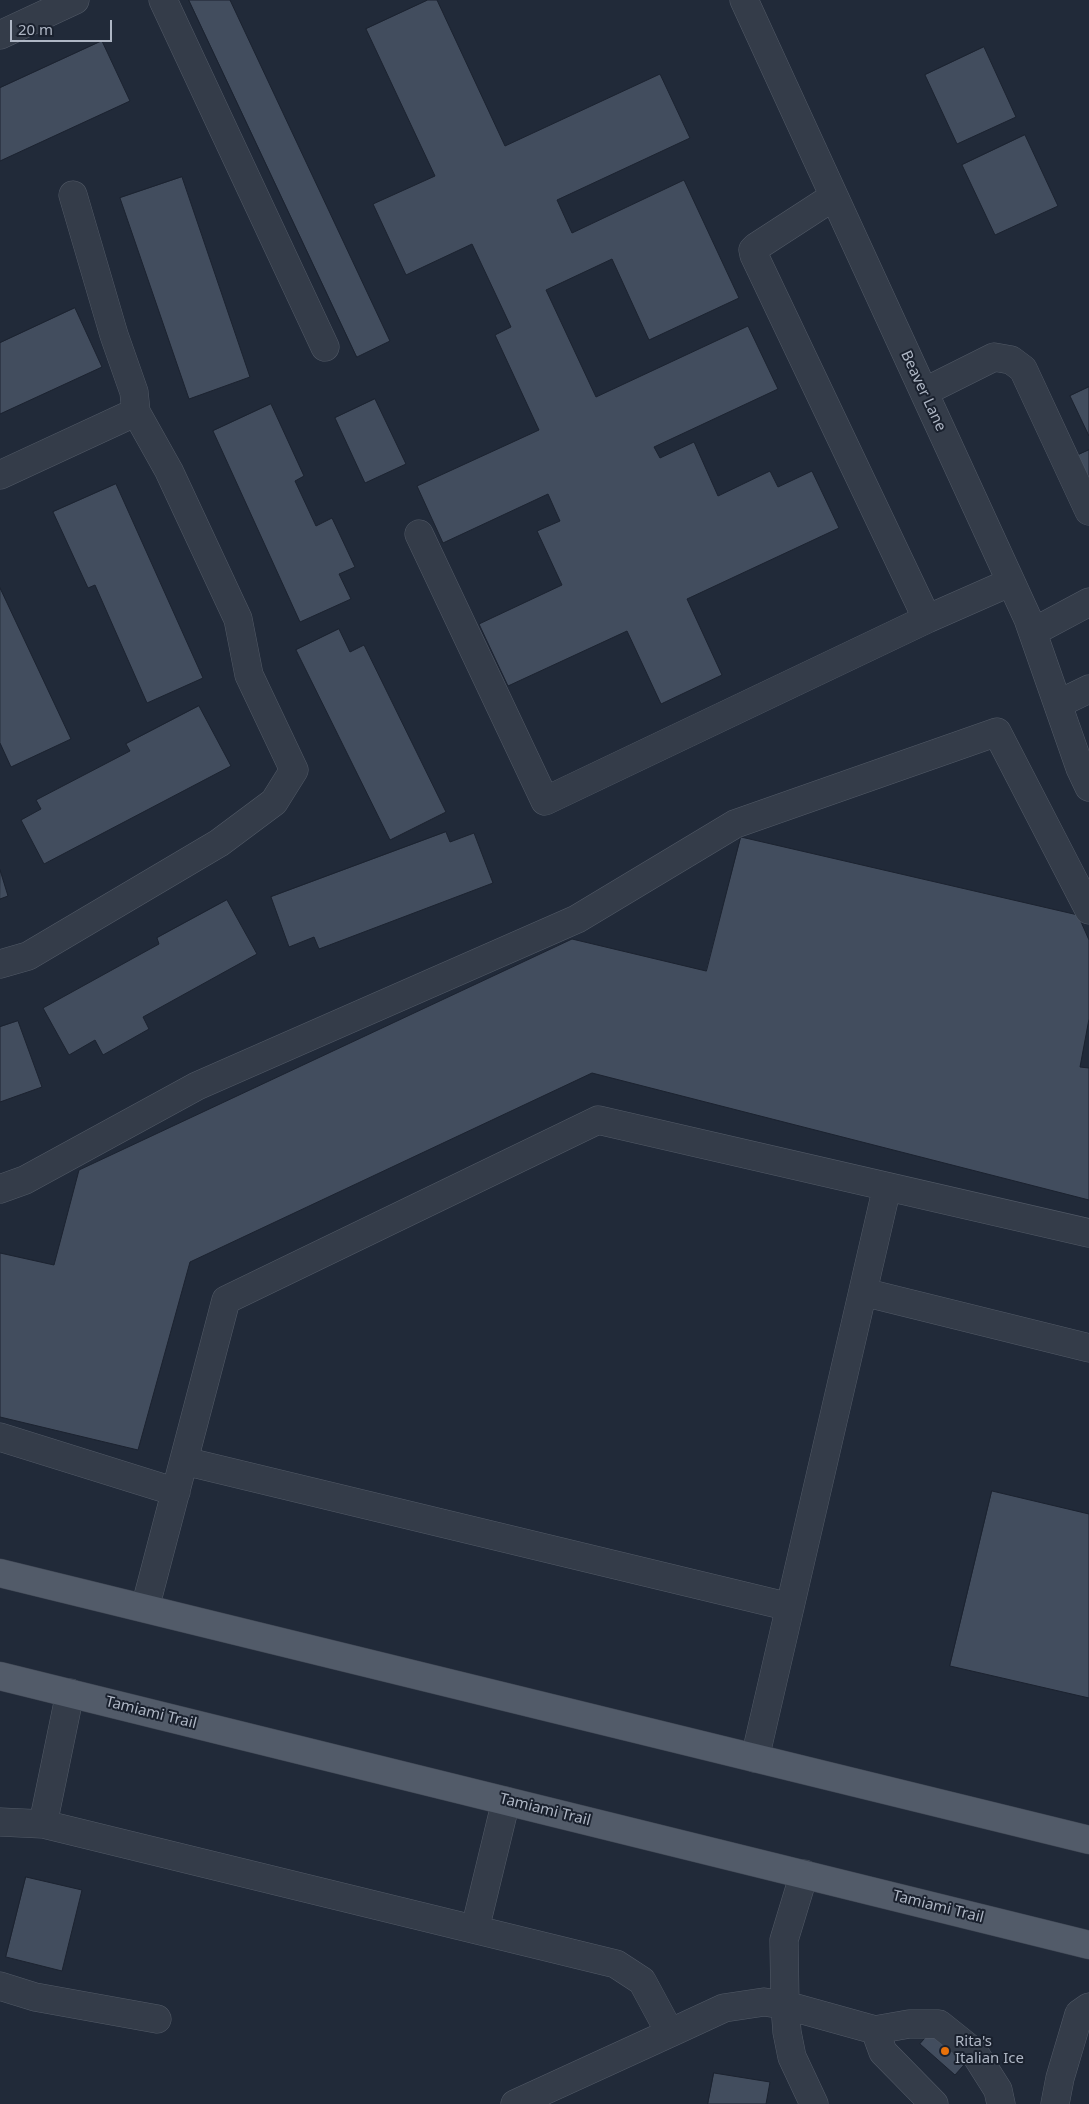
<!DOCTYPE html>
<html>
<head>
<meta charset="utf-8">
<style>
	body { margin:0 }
	#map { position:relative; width:1089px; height:2104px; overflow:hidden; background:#212a39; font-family:"Noto Sans",sans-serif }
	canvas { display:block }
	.scale { position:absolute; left:10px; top:20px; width:102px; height:22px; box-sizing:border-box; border:2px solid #afb7c5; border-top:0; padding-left:6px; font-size:15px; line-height:18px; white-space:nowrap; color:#afb7c5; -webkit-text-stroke:4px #1a212e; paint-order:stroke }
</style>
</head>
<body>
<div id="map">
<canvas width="1089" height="2104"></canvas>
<div class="scale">20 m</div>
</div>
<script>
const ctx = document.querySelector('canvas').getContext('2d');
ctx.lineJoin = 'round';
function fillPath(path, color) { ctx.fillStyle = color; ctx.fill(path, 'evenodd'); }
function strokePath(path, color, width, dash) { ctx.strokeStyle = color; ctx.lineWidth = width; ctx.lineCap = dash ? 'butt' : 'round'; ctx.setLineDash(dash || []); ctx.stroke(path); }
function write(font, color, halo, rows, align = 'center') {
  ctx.font = font + ' "Noto Sans",sans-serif'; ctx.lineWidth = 4; ctx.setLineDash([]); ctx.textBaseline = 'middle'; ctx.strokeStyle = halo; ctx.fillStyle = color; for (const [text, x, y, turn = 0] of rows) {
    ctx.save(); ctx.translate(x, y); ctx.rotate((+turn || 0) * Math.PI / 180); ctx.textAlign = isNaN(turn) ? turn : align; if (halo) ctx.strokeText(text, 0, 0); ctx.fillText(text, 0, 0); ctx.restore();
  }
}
const building = new Path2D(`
	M189,0h41l160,341 -33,16z
	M428,0h9l68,146 155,-72 30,64 -133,62 15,33 112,-53 55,118 -90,42 -37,-81 -66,31 50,107 152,-71 30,63 -124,58 6,11 34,-16 24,54 52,-25 8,16 34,-16 27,57 -152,71 35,76 -61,29 -34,-73 -119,55 -29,-62 83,-39 -25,-54 23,-10 -12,-27 -105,49 -26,-57 122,-56 -44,-95 16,-8 -39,-83 -66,31 -33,-71 62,-28 -69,-147z
	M102,41l28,60 -130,60v-73z
	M984,47l32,70 -59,27 -32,-69z
	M1025,135l33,71 -63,29 -33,-70z
	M182,177l68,200 -61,22 -69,-201z
	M75,308l27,59 -102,47v-71z
	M1089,387v49l-19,-40z
	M375,399l31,65 -41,19 -30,-65z
	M271,404l33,72 -9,5 21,45 16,-8 23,49 -16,7 12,25 -51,23 -87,-191z
	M1089,450v29l-11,-24z
	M116,484l87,194 -56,25 -52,-118 -7,3 -35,-76z
	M0,588l71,151 -60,28 -11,-24z
	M339,629l11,23 14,-7 82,167 -56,28 -94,-190z
	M199,706l32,60 -187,98 -23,-44 20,-11 -5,-9 94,-49 -4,-7z
	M446,832l4,10 24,-9 19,50 -174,66 -5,-12 -25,10 -18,-50z
	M741,837l337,78 11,25v79l-9,48 9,1v132l-497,-127 -402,189 -52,188 -138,-33v-164l54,12 25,-95 493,-231 134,32z
	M0,870l8,26 -8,3z
	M227,900l30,54 -114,63 6,12 -46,26 -8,-15 -26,15 -26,-47 116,-64 -2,-6z
	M18,1021l24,66 -42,15v-75z
	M992,1491l97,23v184l-139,-32z
	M26,1877l56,13 -20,81 -56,-14z
	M935,2027l35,31 -15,17 -35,-31z
	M714,2073l56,9 -4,22h-58z`);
fillPath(building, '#424d5e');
strokePath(building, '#1c2330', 1);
const minor = new Path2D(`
	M163,0l162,347
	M744,0l284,619 52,149 9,19
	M0,35l75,-35
	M73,195l41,140 20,57 2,20
	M833,197l-77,50 -3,3 1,5 173,364
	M924,392l70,-35 17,3 12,9 66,142
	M0,475l136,-63 33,59 69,148 11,56 45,95 -20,32 -55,41 -191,113 -28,8
	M419,534l126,267 382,-182 84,-37
	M1033,632l56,-30
	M1058,704l31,-15
	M0,1189l25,-9 172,-94 380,-167 158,-95 262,-92 92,178
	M863,1292l226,56
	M0,1437l176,55
	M184,1461l606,146
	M145,1608l81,-308 372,-180 491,113
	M70,1693l-27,131 573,140 26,17 28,52 54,-25 40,-6 21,3 2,27 5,25 22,47
	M755,1758l132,-571
	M0,1822l43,2
	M804,1874l-20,66 1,65 90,25 34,-6h30l35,28 24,38 3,14
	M475,1929l31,-128
	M0,1986l35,11 122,22
	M875,2030l8,22 51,52
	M515,2104l155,-71
	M1055,2104l5,-26 19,-64 10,-7`);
const major = new Path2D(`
	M0,1573l1089,267
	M0,1676l1089,269`);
strokePath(minor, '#525a67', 29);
strokePath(major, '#3e4552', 29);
strokePath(minor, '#343c49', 28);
strokePath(major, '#525b69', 28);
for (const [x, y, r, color] of [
	[945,2051,5,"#e8710a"]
]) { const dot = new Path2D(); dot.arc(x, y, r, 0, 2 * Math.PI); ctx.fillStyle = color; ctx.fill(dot); strokePath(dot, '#1a212e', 2); }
write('15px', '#afb7c5', '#1a212e', [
	["Beaver Lane",923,391,65],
	["Tamiami Trail",151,1713,14],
	["Tamiami Trail",545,1810,14],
	["Tamiami Trail",938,1907,14]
]);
write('15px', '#afb7c5', '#1a212e', [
	["Rita's",955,2042],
	["Italian Ice",955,2059]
], 'left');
</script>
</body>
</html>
